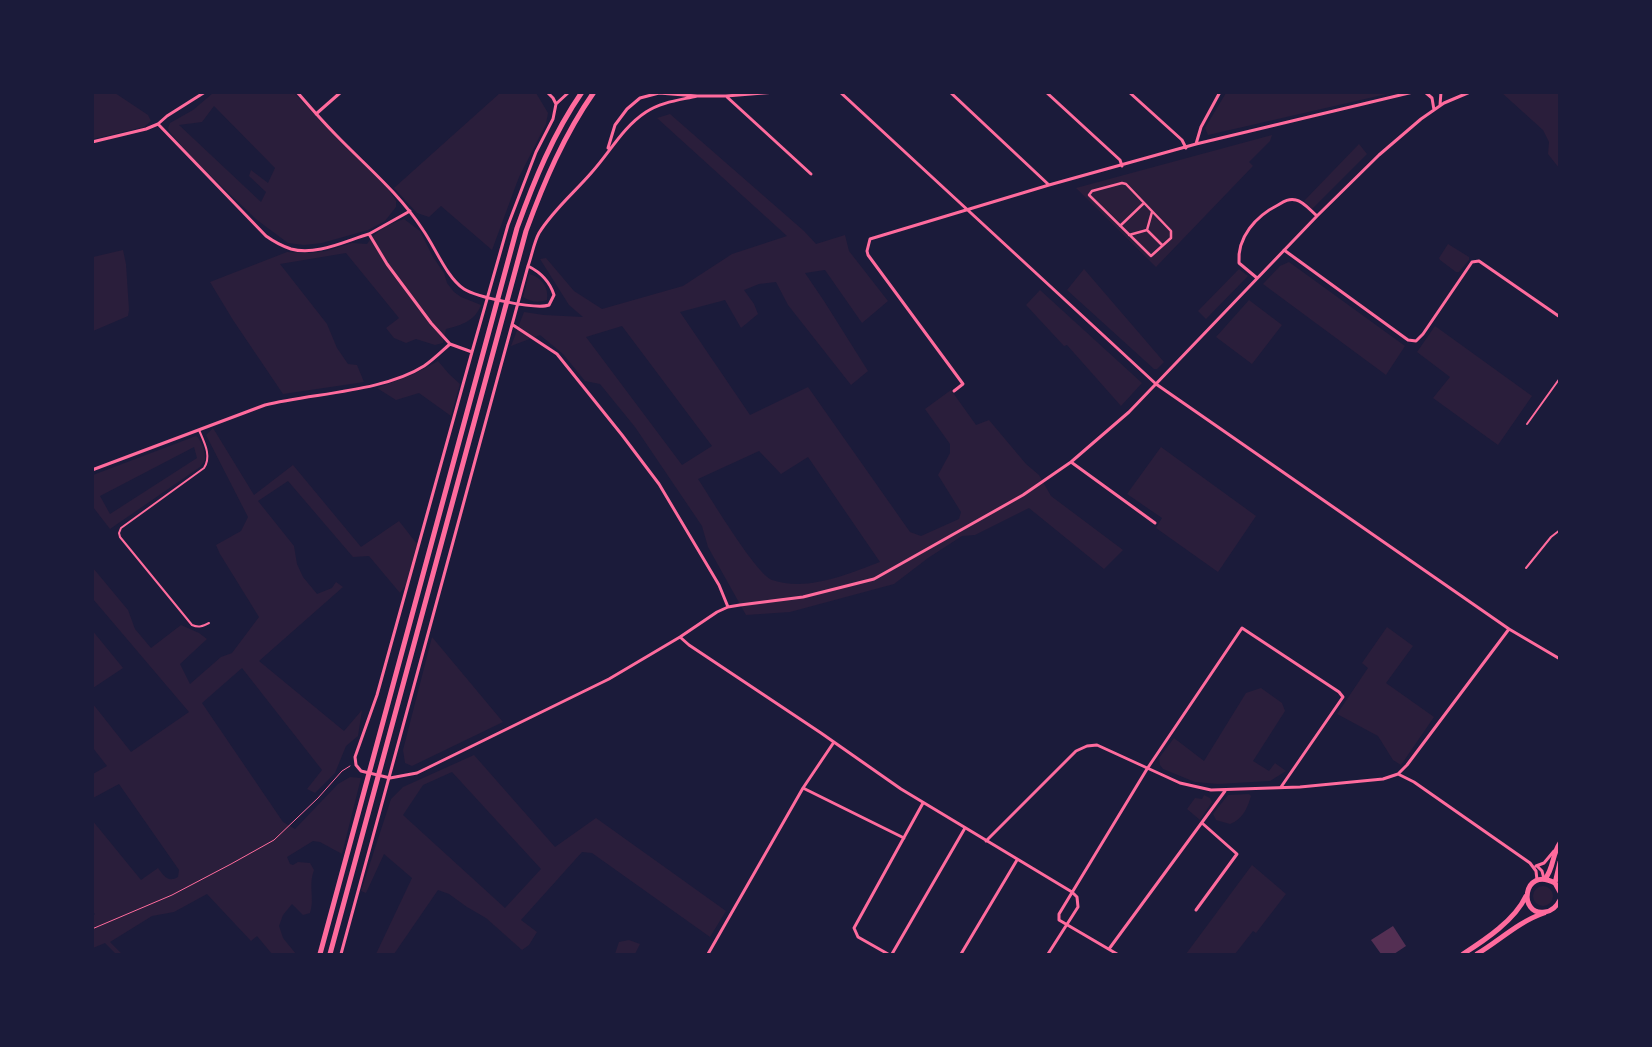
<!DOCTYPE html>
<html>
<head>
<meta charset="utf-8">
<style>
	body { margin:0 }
	#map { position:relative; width:1652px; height:1047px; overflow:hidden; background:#1b1b3a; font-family:"Fira Sans Condensed",sans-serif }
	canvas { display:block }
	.frame { position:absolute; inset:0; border:94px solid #1b1b3a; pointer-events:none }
</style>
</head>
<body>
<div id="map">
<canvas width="1652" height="1047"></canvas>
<div class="frame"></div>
</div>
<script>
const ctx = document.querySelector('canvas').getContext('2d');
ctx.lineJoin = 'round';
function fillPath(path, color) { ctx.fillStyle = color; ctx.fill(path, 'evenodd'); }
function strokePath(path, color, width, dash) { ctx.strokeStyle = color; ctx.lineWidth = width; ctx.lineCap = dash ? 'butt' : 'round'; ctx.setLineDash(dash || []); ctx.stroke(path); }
fillPath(new Path2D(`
	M93,92l22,1 33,22 3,6 -7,6 -51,12z
	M213,93h81l42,44 53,53 7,11v6l-11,14 -17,9 -46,13 -18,2 -16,-2 -31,-23 -63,-60 -25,-29 -1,-3 2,-5 23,-13zM214,106l61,62 -7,15 -17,-13 -2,6 17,16 -5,10 -82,-77 23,-3z
	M500,93h36l12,20 -2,11 -27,53 -27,73 -51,-44 -12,11 -12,-4 -23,-25z
	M1226,93v-1l165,1 -183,42 -3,-7z
	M1502,93h57v75l-11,-14 1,-12 -6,-12z
	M670,114l134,117 12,13 29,-9 4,16 39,50 -26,22 -37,-53 -20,3 19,28 44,70 -17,14 -63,-80 -12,-23 -17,2 -15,6 10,14 4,10 -17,14 -16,-28 -45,12 70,103 58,-28 102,145 11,4 38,-17 2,-7 -23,-37 12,-22v-9l-25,-35 26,-19 25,35 13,-5 37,44 13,11 12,21 72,54 -19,19 -75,-61 -54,27 -13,1 -34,22 -34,26 -104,28 -44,3 -38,-68 -6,-21 -67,-99 -35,-43 -15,-3 -22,-27 -23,-19 -29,11 13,-34 20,3 39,2 -14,-12 -29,-46 6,-1 28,33 28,18 81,-23 49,-32 55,-18 -130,-118zM622,326l90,120 -30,19 -96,-128zM759,451l22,23 27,-17 72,105c-32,12 -73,30 -108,18 -16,-6 -62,-83 -74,-101z
	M1272,135l-2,6 -21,21 4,4 -97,101 -80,-79z
	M1359,144l8,10 -55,55 -8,-8z
	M404,219l16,12 13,26 11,16 3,10 7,9 7,5 20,8c-6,16 -19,20 -35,24l-3,14 -8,2 -19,-6 -10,4 -12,-5 -8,-10 13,-10 -53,-65 -66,11 47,60 10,24 11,16 9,1 7,17 -81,12 -50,-74 -23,-38 77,-30 24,1 15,-2 26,-8 15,1c9,-14 22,-20 37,-25z
	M1448,244l21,13v3l-10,12h-3l-16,-12 -1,-2z
	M123,250l3,14 3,46 -1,6 -35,15v-74z
	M1289,262l116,84 -19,29 -123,-91 17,-18z
	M1084,269l80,93 -7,7h-3l-87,-79z
	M1239,269l9,7 -42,43 -8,-8z
	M529,274c13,3 20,14 18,26 -9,3 -16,2 -24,-3z
	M1040,290l102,93 -21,23 -54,-61 -3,1 -38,-41z
	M1249,300l33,25 -30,39 -36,-27z
	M1435,326l97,70 -34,49 -65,-47 17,-21 -33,-25z
	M438,361l11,13 11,10 -9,32 -32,-23 -23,7 -19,-12 37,-14z
	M213,428l41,67 39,-30 68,82 38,-26 18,23 -11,41 -6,8 -31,-37 -16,1 -65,-76 -30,20 36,45 3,18 6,13 14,17 15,-6 4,-6 7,5 -84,74 85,70 18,-21 -4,26 -12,10 -11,27 -20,20 -8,-4 15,-19 -80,-102 -40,35 81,119 12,7 43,-45 12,-7 11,1 -19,76 -22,-12 -7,-1 -26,16 3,7 3,1 5,-3 12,1 4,7c-6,16 1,28 -4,43l-7,2 -11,-11 -9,11 -4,11 4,12 13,16h-24l-15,-18 -6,5 -44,-47 -33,18 -22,4 -42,26 12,12h-6l-11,-11 -12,5v-32l2,-2 -3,-3v-91l49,60 17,-12c6,8 10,15 20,9l1,-7 -60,-86 -26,14v-24l14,-8 -14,-18v-44l38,48 58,-40 -96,-113v-31l35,42 7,19 16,19 30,-23 18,8 8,6 -27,25 10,20 31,-27 11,-4 27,-36 -39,-63 -4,-9 25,-14 7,-14 -42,-82z
	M196,436c5,3 10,17 9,24 -1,2 -3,4 -5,7l-90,62 -17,-22v-32zM194,447l3,11 -87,56 -10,-18z
	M1161,447l95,69 -38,56 -62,-44 6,-10 -35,-24z
	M1387,627l26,19 -27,37 48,34 -33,48 -8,-5 -15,-24 -41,-22 31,-46 -6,-5z
	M92,630l31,38 -30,20 1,-31z
	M432,637l71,85 -91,44 -7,-3 -2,-13z
	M1261,688l21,15 3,8 -32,50 16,10 6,-8 11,8 -16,10 -52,3 -23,-2 -32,-13 -3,-4 -1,-7 15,-20 30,23 42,-68z
	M474,755l81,92 41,-29 130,93 -16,26 -118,-84 -10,-1 -61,68 16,12 -8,13 -7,5 -36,-32 -19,-11 -18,-13 -11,-4 -44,64h-18l36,-76 -28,-24 -18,39 -5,-2 30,-92 12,-12zM452,772l89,97 -36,39 -102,-93 20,-30z
	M1249,794l2,2c-4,13 -8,23 -21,28l-14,-4 -3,-6 15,-19z
	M1204,795l6,3 2,4 -12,18 -13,-11 8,-11 7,1z
	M1252,865l34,29 -30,39 -3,-2 -18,23h-49z
	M1533 896a10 10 0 1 1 20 0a10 10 0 1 1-20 0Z
	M629,940l11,4 -5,10h-20l4,-12z`), '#2a1e3b');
fillPath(new Path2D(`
	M1393,926l13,20 -12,8h-13l-10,-14z`), '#542f53');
strokePath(new Path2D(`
	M92,929l80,-34 59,-31 43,-24 44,-42 24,-27 8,-5`), '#ff6b9d', 1);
strokePath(new Path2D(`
	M1527,424l33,-46
	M199,430c5,12 13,26 5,38l-83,60 -2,5 1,4 72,88c7,3 11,1 17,-2
	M1526,568l25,-31 9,-7`), '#ff6b9d', 2);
strokePath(new Path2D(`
	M1122,183l4,1 45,47v7l-20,18 -62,-61 3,-4z
	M1120,226l24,-23
	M1147,230l15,15
	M1129,235l18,-5 5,-18`), '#ff6b9d', 2.5);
strokePath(new Path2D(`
	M297,92c13,15 25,29 39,43 30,31 63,58 87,95 12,17 24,48 41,59 12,8 73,21 85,16l5,-10c-4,-13 -14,-23 -26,-29
	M547,92l6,6 3,6
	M840,92l316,292 353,245 51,30
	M950,92l99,93
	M1046,92l74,68 2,6
	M1129,92l53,48 4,8
	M1425,92l7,6 2,12
	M727,97l84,77
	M556,104l13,-12
	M1440,105l1,-13
	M316,114l25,-22
	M158,124l108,112c7,5 16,10 25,13 25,7 54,-8 78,-15
	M92,142l54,-13 12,-5 9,-8 38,-24
	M1196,144l5,-17 19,-35
	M608,148l7,-23 12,-16 13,-11 19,-5 38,3h29l50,-4
	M410,211l-41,23 18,30 44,59 19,21 22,8 36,-127 28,-73 17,-33 3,-15
	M1284,250l124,90 8,1 7,-7 49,-72 7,-1 81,56
	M1257,278l-18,-15c-2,-26 17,-47 39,-58 5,-3 11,-7 18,-5 7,1 15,11 21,16
	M513,325l44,29 65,81 37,49 60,101 9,22
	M472,352l-95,343 -22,62 1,8 5,6 29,7 27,-5 192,-94 71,-42 37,-25 11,-5 12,-2 63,-8 71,-18 149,-84 48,-33 58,-50 188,-196 62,-61 42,-36 23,-16 26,-11
	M954,391l9,-7 -95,-129 -1,-4 3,-12 179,-54 147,-41 217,-52
	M1071,462l84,61
	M92,470l173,-65c48,-12 118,-13 159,-39 9,-6 18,-15 26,-22
	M680,637l9,8 132,88 80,56 171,103 5,5 1,10 -30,47
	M1398,774l9,-9 102,-136
	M803,788l101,50
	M986,841l90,-90 11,-5 10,-1 83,38 31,7 89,-3 83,-8 15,-5 16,8 116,81 6,8 1,9
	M1536,866l8,-3 10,-12
	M1537,866l5,5 2,8
	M1196,910l41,-56 -35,-31
	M1109,949l116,-158
	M341,954l187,-688c4,-11 6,-24 11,-33 14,-23 36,-41 53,-61 18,-20 31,-45 54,-60 15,-10 34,-12 51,-16
	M708,954l95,-166 31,-46
	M888,954l-30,-17 -4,-9 69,-125
	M892,954l73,-126
	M961,954l56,-94
	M1117,954l-58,-34v-6l88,-145 95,-141 97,64 4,5 -62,90`), '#ff6b9d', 3);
strokePath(new Path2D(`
	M1545,879c9,-11 7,-25 15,-36
	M1555,883l5,-21
	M1560,892l-5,-9c-33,-18 -37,34 -10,29 7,-1 12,-6 15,-12
	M1463,954c22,-14 52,-34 63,-58
	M1477,954c22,-13 41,-32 67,-41`), '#ff6b9d', 5);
strokePath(new Path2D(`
	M320,954l197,-726c17,-47 36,-94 65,-136
	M330,954l196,-723c18,-49 38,-96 68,-139`), '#ff6b9d', 5);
</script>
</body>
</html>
